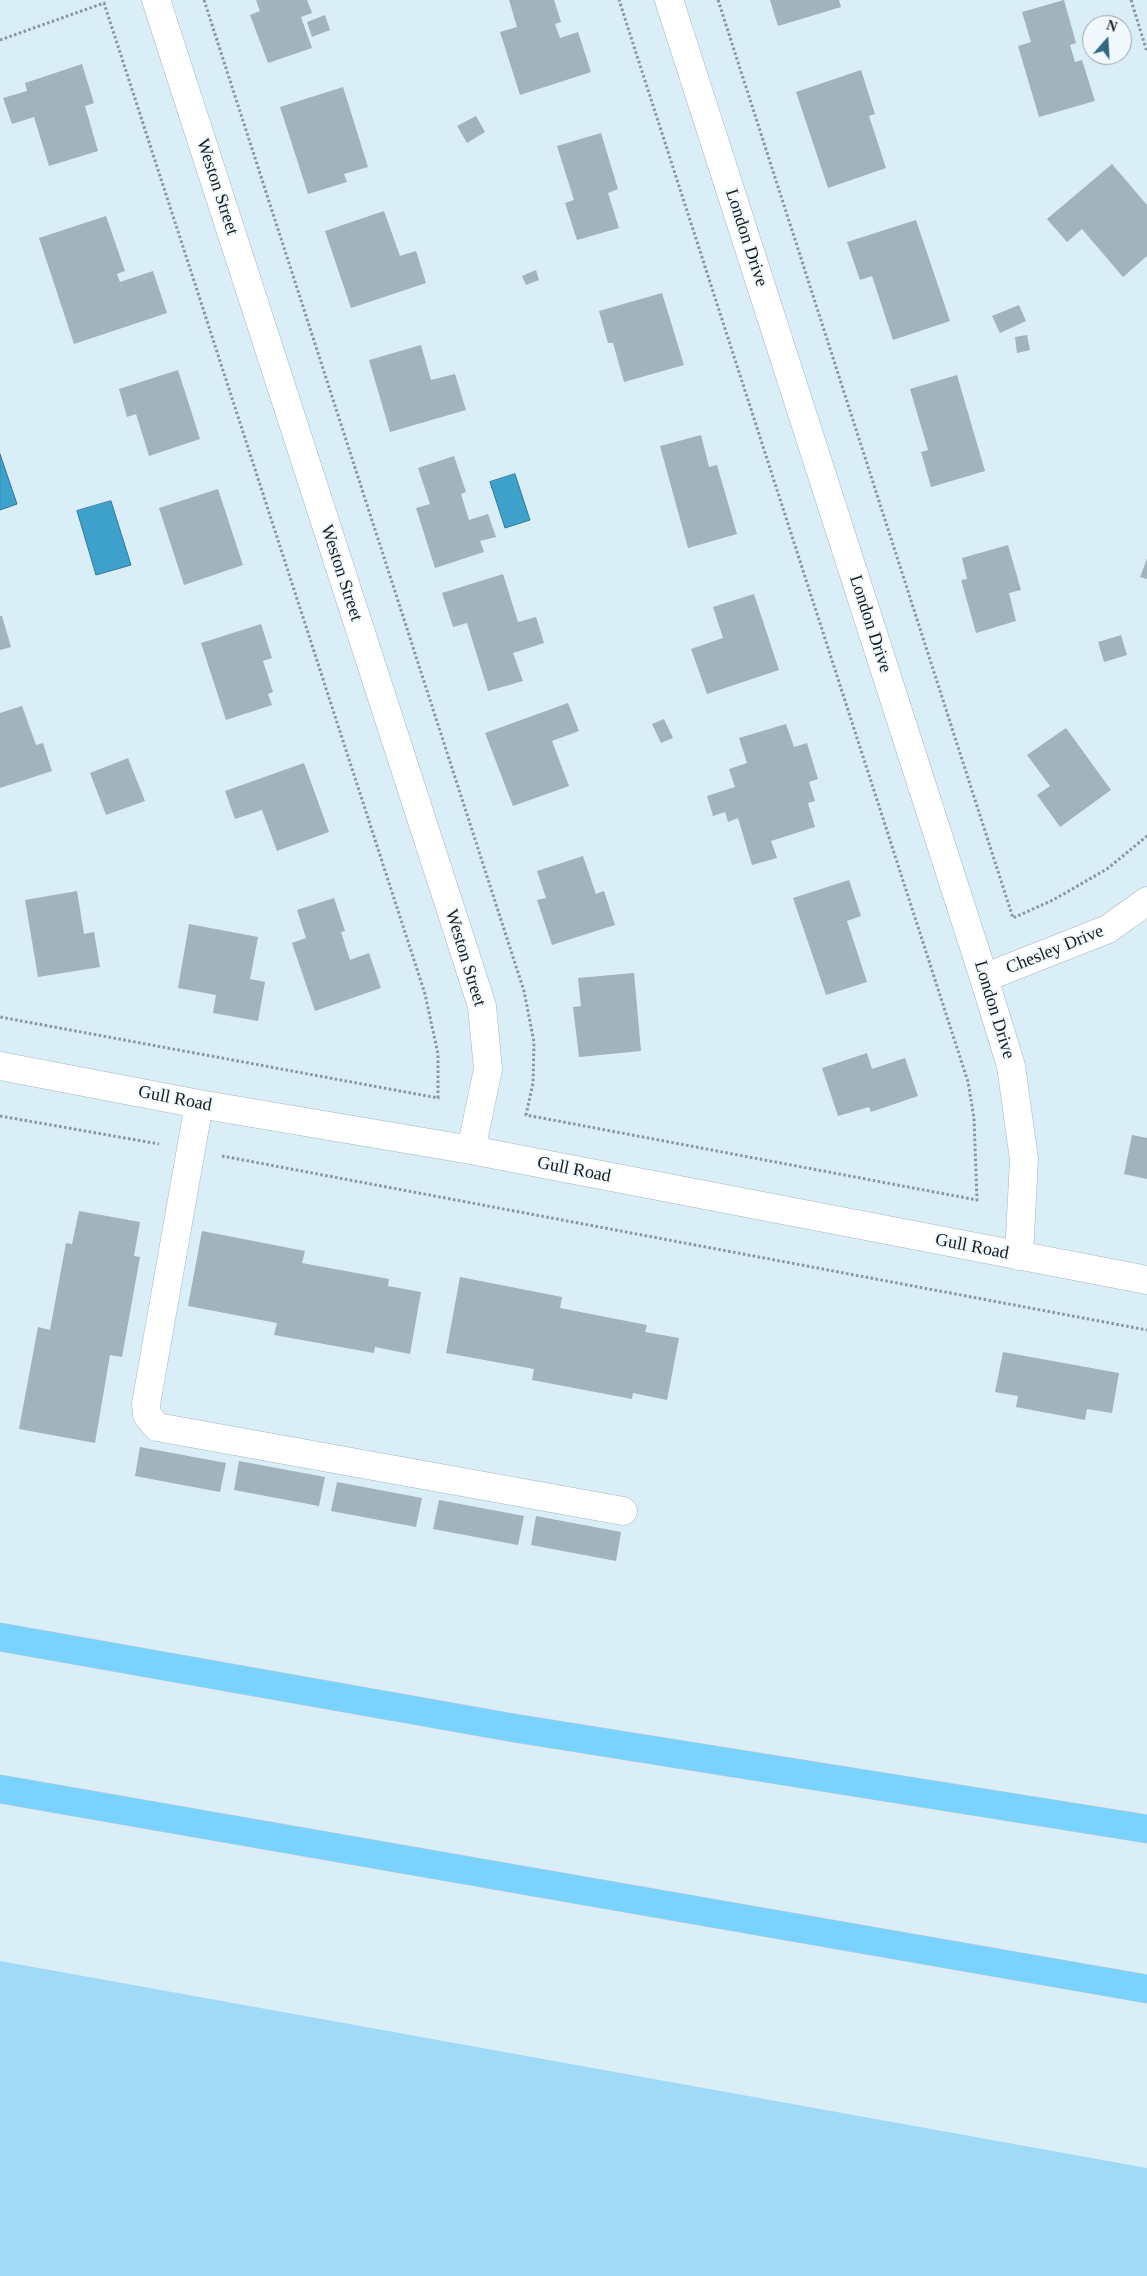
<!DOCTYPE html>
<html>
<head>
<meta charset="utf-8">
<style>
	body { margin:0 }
	#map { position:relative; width:1147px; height:2276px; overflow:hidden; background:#daeef8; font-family:Georgia,serif }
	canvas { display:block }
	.north { position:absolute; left:1082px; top:15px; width:50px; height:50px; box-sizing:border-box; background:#f1f9fd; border:1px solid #99a1a5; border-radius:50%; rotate:19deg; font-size:14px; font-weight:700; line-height:20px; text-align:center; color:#161d21 }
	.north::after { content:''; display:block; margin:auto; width:18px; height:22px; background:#316983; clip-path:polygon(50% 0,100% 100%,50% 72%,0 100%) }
</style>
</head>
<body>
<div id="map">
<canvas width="1147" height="2276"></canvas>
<div class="north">N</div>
</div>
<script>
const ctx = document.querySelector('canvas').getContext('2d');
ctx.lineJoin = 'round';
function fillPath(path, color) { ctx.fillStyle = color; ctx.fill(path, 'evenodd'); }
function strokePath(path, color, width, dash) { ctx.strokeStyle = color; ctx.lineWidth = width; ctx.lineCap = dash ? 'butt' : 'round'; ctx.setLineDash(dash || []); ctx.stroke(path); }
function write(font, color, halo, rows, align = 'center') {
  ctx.font = font + ' Georgia,serif'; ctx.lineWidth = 4; ctx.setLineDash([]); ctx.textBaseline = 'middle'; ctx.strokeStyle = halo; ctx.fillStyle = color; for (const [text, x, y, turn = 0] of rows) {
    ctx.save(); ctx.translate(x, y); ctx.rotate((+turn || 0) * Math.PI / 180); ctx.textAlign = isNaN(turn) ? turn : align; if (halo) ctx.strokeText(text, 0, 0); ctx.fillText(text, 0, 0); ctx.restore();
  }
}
fillPath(new Path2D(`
	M0,1961l1147,207v108h-1147z`), '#9fdaf7');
const water = new Path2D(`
	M0,454l17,50 -17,6z
	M515,474l15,46 -25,8 -15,-46z
	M111,501l20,64 -35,10 -19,-64z`);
fillPath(water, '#3ea1cb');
strokePath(water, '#327998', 1);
fillPath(new Path2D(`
	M256,0h51l5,13 -11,4 11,31 -44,15 -18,-48 10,-4z
	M509,0h45l7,22 -6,2 5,14 18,-6 13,40 -71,23 -20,-63 17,-5z
	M770,0h69l2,7 -63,19z
	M1064,0l12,43 -6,2 5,17 7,-2 13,41 -56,16 -21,-71 13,-4 -9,-30z
	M325,15l5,15 -18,7 -5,-15z
	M82,64l12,39 -9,3 13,45 -49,15 -15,-49 -22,7 -9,-26 24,-7 -2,-8z
	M861,70l14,44 -6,2 17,52 -58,20 -32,-96z
	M343,87l25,80 -24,7 3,8 -39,12 -28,-87z
	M476,116l9,16 -18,11 -10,-17z
	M601,133l17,56 -10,4 11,35 -42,12 -12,-37 9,-3 -17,-54z
	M1112,164l35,41v51l-24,21 -41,-48 -15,13 -20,-23z
	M384,211l16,45 16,-5 10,32 -75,25 -26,-77z
	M106,216l19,55 -8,3 3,8 33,-11 14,42 -93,31 -35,-106z
	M916,220l34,101 -57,19 -21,-64 -12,4 -13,-38z
	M536,270l3,10 -13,5 -4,-9z
	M662,293l22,72 -60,17 -11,-39h-5l-9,-32z
	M1019,305l7,16 -26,12 -8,-17z
	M1027,335l3,15 -13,3 -2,-16z
	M421,345l10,35 24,-6 11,36 -76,22 -21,-72z
	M178,370l22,69 -51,17 -13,-42 -9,3 -8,-28z
	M957,375l28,96 -54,16 -10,-35 7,-2 -18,-61z
	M701,435l8,32 8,-2 20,69 -49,14 -28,-102z
	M454,456l12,36 -5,2 8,26 19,-6 8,23 -16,4 4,11 -49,16 -19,-60 14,-4 -12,-36z
	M218,489l25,76 -59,20 -25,-77z
	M1008,545l13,45 -12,3 7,28 -40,12 -15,-53 6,-1 -5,-21z
	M1147,559v20l-7,-2z
	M503,574l15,48 18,-5 8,26 -31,10 10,28 -35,10 -21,-68 -14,4 -11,-34z
	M754,594l25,76 -72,24 -16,-45 32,-11 -10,-31z
	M0,616h2l9,31 -11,3z
	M261,624l11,34 -9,3 10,31 -5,2 4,11 -46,15 -25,-77z
	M1121,635l6,20 -23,7 -6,-20z
	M568,703l11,28 -27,10 17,45 -56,20 -28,-73z
	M22,706l14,39 7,-2 9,28 -52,17v-75z
	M664,719l9,19 -12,5 -9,-19z
	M786,724l8,23 13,-4 11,36 -9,3 6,19 -7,2 7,24 -44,14 6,17 -25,7 -14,-47 -10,4 -3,-10 -12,4 -6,-20 28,-9 -6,-18 18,-6 -8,-25z
	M1066,728l45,62 -51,37 -23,-32 13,-9 -23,-31z
	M128,758l17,43 -39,14 -16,-42z
	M304,763l25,69 -52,19 -15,-41 -27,9 -10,-28z
	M583,856l13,38 8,-3 11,34 -63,20 -15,-45 9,-2 -9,-27z
	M849,880l12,36 -14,5 20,61 -41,13 -33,-97z
	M77,891l7,43 10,-2 6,35 -62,10 -13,-77z
	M334,898l11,33 -4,1 9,28 19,-7 12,35 -66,23 -23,-68 14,-5 -9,-28z
	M189,924l69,13 -8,42 15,3 -7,39 -45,-8 3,-18 -38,-7z
	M634,973l7,78 -62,6 -6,-50 8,-1 -3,-28z
	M867,1053l5,16 33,-11 13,38 -47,16 -2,-5 -31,9 -16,-48z
	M1132,1135l15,3v41l-23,-5z
	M79,1211l61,11 -6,34 6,1 -18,100 -12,-2 -15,88 -76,-14 19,-102 12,3 16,-87 6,1z
	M202,1231l103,20 -3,12 87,16 -1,7 33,6 -11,62 -35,-7 -1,6 -100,-18 3,-12 -89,-17z
	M460,1277l102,20 -2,11 87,17 -2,7 34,6 -12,62 -34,-7 -1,6 -100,-19 2,-11 -88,-16z
	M1003,1352l116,21 -7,40 -25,-4 -2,11 -69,-13 2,-11 -23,-4z
	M140,1447l86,16 -6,29 -85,-16z
	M239,1461l86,16 -6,29 -85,-16z
	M337,1482l85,16 -6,29 -85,-16z
	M439,1500l85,16 -6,29 -85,-16z
	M536,1516l85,16 -5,29 -85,-16z`), '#a1b3bd');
const minor = new Path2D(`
	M156,0l326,1006 6,63 -17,81
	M669,0l315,978 27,88 13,93 -5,97
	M984,978l124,-49 39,-28
	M0,1066l199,38 272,46 676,130
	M199,1104l-53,300 1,11 10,12 466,84`);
const highway = new Path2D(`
	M0,1637l514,91 633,101
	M0,1789l1147,200`);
strokePath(minor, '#a3b5bf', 29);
strokePath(highway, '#cccdce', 29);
strokePath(new Path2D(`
	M204,0l320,991 10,51 -1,41 -7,32 451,85 -3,-82 -6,-36 -349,-1082
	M718,0l295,918 40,-18 54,-31 40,-33
	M1131,0l16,52
	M0,40l104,-37 321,991 13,60v44l-438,-81
	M0,1116l159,28
	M222,1156l925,174`), '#88979e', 3, [2.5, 2.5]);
strokePath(minor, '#fff', 28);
strokePath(highway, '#79d3fe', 28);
write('18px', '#161d21', '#f1f9fd', [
	["Weston Street",217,187,72],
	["London Drive",746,238,72],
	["Weston Street",341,573,72],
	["London Drive",870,624,72],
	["Chesley Drive",1055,950,-22],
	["Weston Street",465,958,73],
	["London Drive",994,1010,73],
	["Gull Road",175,1099,11],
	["Gull Road",574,1170,11],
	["Gull Road",972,1247,11]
]);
</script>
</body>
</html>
